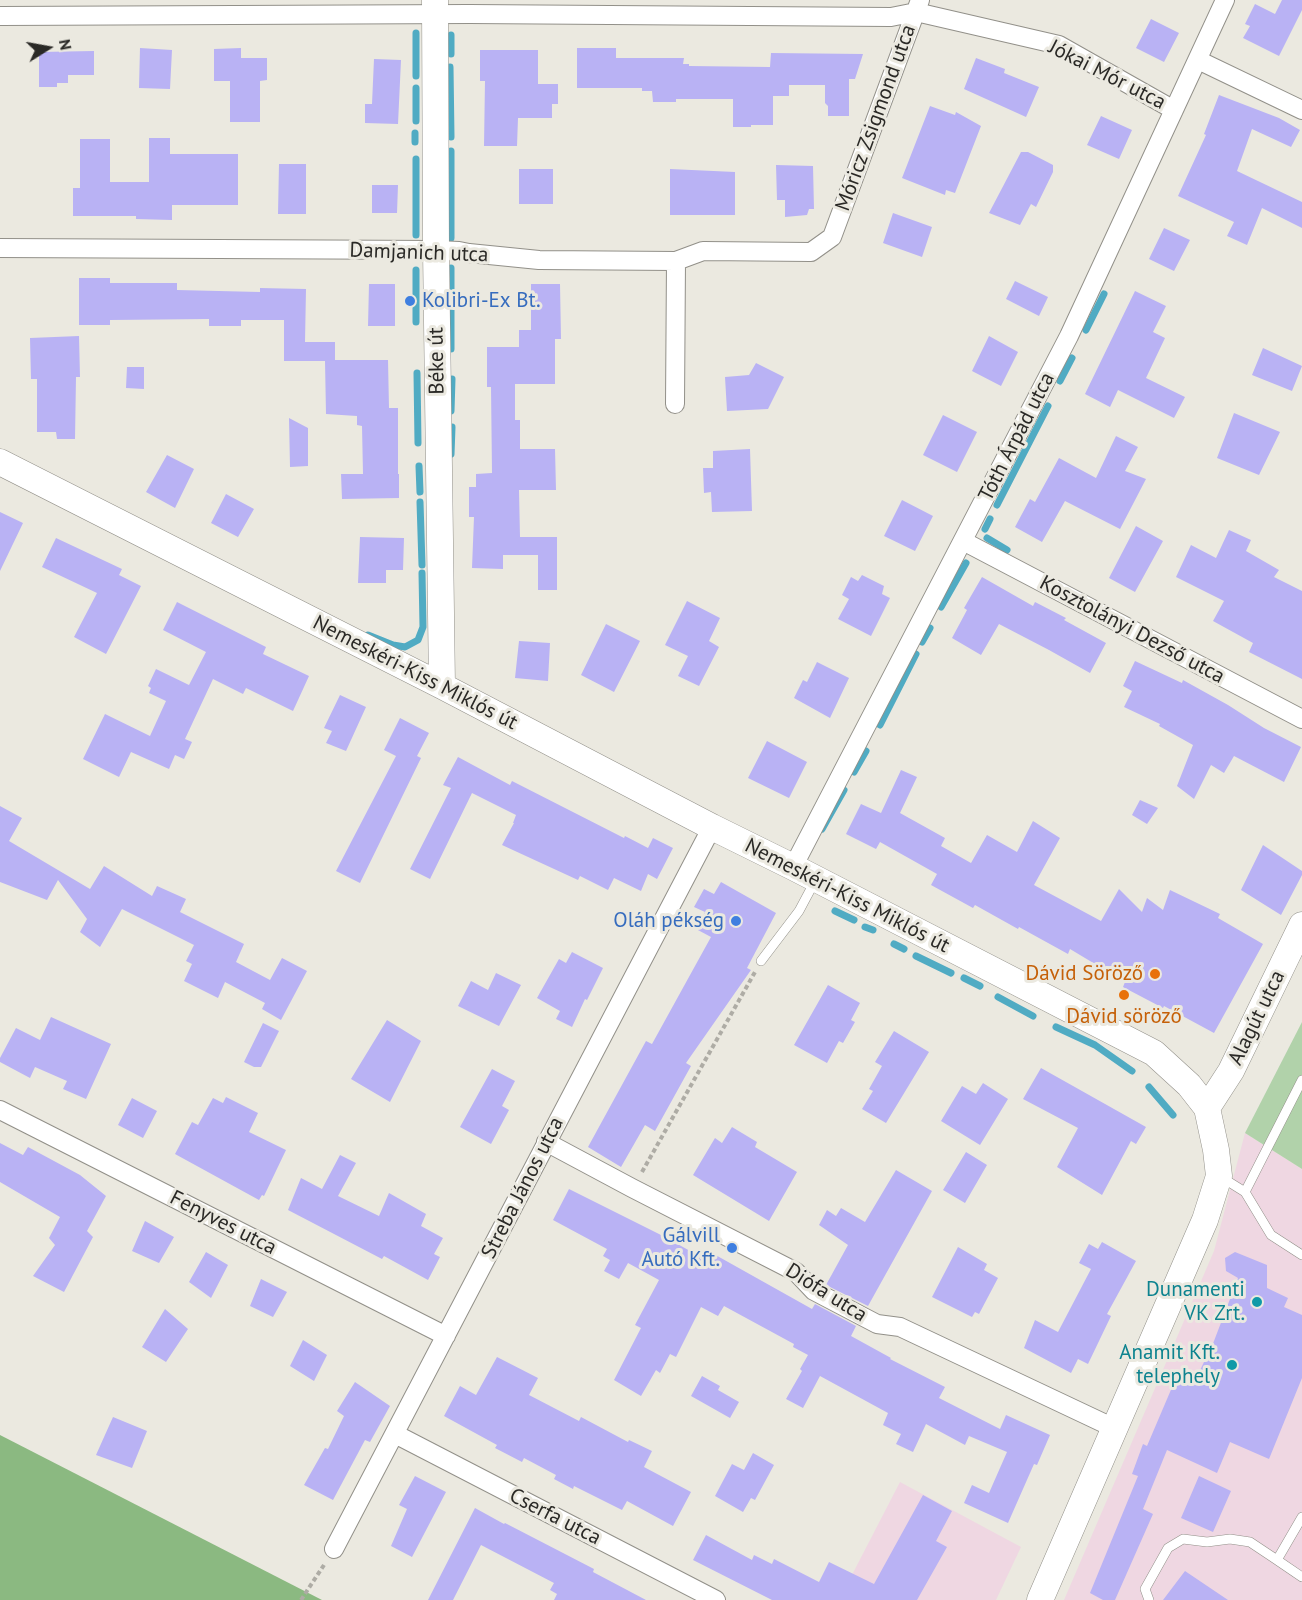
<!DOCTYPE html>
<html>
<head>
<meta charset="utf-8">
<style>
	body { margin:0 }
	#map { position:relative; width:1302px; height:1600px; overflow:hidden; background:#ebe9e0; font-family:"PT Sans",sans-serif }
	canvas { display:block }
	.north { position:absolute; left:18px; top:18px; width:60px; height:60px; -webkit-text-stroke:4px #ebe9e0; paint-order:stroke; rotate:79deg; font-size:16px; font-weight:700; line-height:24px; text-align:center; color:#2a2926 }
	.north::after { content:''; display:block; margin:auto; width:21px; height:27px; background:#2a2926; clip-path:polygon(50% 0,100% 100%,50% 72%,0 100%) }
</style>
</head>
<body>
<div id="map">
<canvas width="1302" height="1600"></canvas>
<div class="north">N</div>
</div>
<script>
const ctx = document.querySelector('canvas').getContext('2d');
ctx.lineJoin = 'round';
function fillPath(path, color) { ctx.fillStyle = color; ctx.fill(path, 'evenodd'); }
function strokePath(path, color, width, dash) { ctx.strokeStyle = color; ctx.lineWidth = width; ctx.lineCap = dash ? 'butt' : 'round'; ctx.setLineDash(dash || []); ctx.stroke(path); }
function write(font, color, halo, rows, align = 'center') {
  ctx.font = font + ' "PT Sans",sans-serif'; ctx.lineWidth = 6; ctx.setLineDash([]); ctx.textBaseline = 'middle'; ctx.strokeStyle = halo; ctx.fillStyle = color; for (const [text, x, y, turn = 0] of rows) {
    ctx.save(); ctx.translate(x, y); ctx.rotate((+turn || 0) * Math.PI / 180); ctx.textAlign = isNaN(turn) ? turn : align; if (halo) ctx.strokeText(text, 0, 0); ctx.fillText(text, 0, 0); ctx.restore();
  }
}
fillPath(new Path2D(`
	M1245,1133l57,36v431h-238l150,-349z
	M900,1482l121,65 -25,53h-157z`), '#efd7e2');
fillPath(new Path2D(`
	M1302,1022v147l-57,-36z`), '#b1d2aa');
fillPath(new Path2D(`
	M0,1435l322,165h-322z`), '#8bb981');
strokePath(new Path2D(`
	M416,33v43
	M451,35v19
	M450,67l1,70
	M416,121v-33
	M415,133v9
	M416,235v-76
	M451,238v-87
	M451,268v81
	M416,270v52
	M1086,330l18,-36
	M417,373l1,70
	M1060,381l12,-23
	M451,411l1,-32
	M451,454l1,-27
	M419,466l1,26
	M420,502l2,63
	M997,505l51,-99
	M985,529l5,-10
	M987,538l20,12
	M941,607l25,-44
	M368,635l25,10 12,2 13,-7 5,-13 -1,-54
	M922,642l8,-14
	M880,725l36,-71
	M854,772l12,-21
	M822,829l22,-39
	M835,911l19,9
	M865,927l8,3
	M894,944l10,5
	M916,956l35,17
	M964,978l16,8
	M998,997l35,19
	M1056,1027l39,18 37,26
	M1149,1087l24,28`), '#50abc3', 7);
fillPath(new Path2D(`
	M1282,0h20v10l-23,46 -36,-18 7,-12 -5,-2 10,-20 20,10z
	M1151,19l28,14 -15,29 -28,-14z
	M140,48l32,2 -2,39 -31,-1z
	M241,48v10h26v22l-7,1v41h-30v-41h-16v-32z
	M577,48h39v10h68l-1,6h6v2l81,1 1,-14 92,1 -8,25h-6v37h-21v-10l-3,-3v-18h-36v11h-16v29h-22v2h-18v-28h-57v3h-23l-1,-11h-10v-3h-65z
	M480,50h58v34h20v20h-6v14h-34l-1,28h-33l1,-65h-5z
	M94,51v24h-26v8h-11v4h-18v-35z
	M976,58l29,11 -1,4 35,14 -13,30 -62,-28z
	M374,59l27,1 -3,64 -33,-1v-19h7z
	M1219,95l60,23 21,12 -9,17 -39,-18 -15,42 65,31v26l-40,-20 -15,37 -20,-9 7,-14 -56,-26 28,-61 -2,-1z
	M930,106l25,9 1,-3 25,14 -26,67 -9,-3 -1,5 -43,-17z
	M1101,116l31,14 -13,29 -32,-14z
	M149,138h21v16h68v51h-66v15l-36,-1v-3h-63v-28h7v-49h30v43h39z
	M1021,152h7l25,13v7l-17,35 -5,-3 -11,21 -31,-12z
	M279,164h27v50h-28z
	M776,165l37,1 1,43h-5l-2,6 -22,2v-17h-8z
	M519,169h34v35h-34z
	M670,169l65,3v43h-65z
	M372,185h26l-1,28h-25z
	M893,213l39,14 -10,30 -39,-14z
	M1164,228l26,12 -16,31 -25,-12z
	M79,278h31v5h67v7l83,2v-4l46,1 -1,53h30v18h53l1,48h9v66h1v24l-57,1 -1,-25h22l-1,-48 -5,-1v-9l-31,-2 -1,-53h-41v-41h-43v6h-32v-7l-99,1v5h-31z
	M1015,281l33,16 -9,19 -33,-17z
	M369,284h26v42h-27z
	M531,284h29l1,55h-6v45h-40v36h5v29h35l1,41h-37l1,47h37v53h-19v-35h-35v14l-31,-1 2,-51h-5v-30h7v-13l16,-1 -1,-86h-4v-40h32v-17h12z
	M1135,291l31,15 -13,26 12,6 -19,40 39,19 -11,21 -56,-28 -8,17 -25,-13z
	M79,336l1,41h-4l-1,62h-18l-1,-7h-19v-53h-6l-1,-41z
	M989,336l29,16 -17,34 -29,-15z
	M1263,348l39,18 -10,25 -40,-16z
	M756,363l28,14 -16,32 -41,2 -2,-34 24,-2z
	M127,367h17v22l-18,-1z
	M1234,413l46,19 -21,43 -42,-17z
	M943,415l34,17 -20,40 -34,-17z
	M289,418l19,10v38l-18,1z
	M1116,436l22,11 -13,24 21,8 -26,50 -55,-28 -23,41 -27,-15 15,-28 5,3 24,-44 37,20z
	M750,449l2,62 -40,1 -1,-20 -7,1 -1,-25h10v-17z
	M167,455l27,14 -19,39 -29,-16z
	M226,494l28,15 -16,28 -27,-14z
	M902,500l31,16 -18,35 -31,-15z
	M0,512l23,11 -23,48z
	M1136,526l27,15 -28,51 -26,-14z
	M1229,530l22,10 -5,11 33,19 -5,7 28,14v88l-53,-27 4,-9 -40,-22 11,-20 -48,-24 15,-32 25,13z
	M360,537l44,1 -1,32h-17v13h-28z
	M56,538l66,31 -3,6 22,11 -35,68 -32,-17 23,-44 -55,-26z
	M862,575l22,11 -2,8 8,4 -19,38 -33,-17 11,-20 -7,-4 9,-18 7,4z
	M982,577l51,29 2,-4 31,16 -2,2 42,23 -16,30 -41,-23 -50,-26 -18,31 -29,-17 15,-28 -3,-2z
	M687,601l33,17 -11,23 10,6 -20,39 -21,-10 10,-20 -23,-11z
	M177,602l89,45 -3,7 46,22 -16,35 -47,-23 -3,6 -30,-15 -28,60 7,3 -8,17 -9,-4 -6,14 -38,-17 -12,25 -36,-18 22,-45 45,22 16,-35 -17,-8 2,-5 -3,-2 8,-17 33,16 17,-33 -43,-22z
	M606,624l34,17 -26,51 -33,-17z
	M519,641l31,2 -2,38 -33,-3z
	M1135,661l47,22 1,-3 45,25 36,23 37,19 -17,35 -50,-26 -10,17 -13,-8 -17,34 -17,-13 16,-41 -34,-19 1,-2 -36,-17 8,-16 -9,-5z
	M817,662l32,16 -19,40 -36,-20 9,-18 4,2z
	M340,695l26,12 -20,44 -20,-8 6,-12 -8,-3z
	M400,718l29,15 -12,23 4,2 -61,125 -24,-12 60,-115 -12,-6z
	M767,741l40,21 -18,36 -41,-20z
	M458,757l52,28 2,-4 112,57 1,-2 23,12 5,-10 20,10 -16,31 -9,-5 -7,17 -27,-13 -6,12 -28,-14 -2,4 -76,-35 12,-22h-1l3,-8 -44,-22 -42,86 -20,-10 41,-81 -8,-3z
	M901,770l16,7 -17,36 45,25 -4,8 30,17 16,-28 30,17 16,-31 27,17 -26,47 67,36 18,-32 23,23 5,-14 16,12 7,-20 50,24 -2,4 45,26 -49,89 -50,-27 -1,2 -40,-21 2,-5 -55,-33 -2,5 -49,-27 -1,2 -43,-24 -2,3 -42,-23 6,-11 -57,-32 -4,7 -30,-15 15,-30 20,9z
	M1140,800l18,8 -11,16 -15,-9z
	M0,806l22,12 -13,23 81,48 14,-23 48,30 5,-10 29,13 -6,13 64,32 -8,18 34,18 12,-22 25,13 -26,49 -19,-11 3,-6 -40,-21 -7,16 -34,-17 8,-17 -6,-3 8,-16 -72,-36 -22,38 -20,-15 7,-13 -29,-39 -11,20 -47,-18z
	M1263,845l39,26v4l-21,40 -40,-25z
	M721,882l55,31 -29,55 4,2 -65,93 5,3 -36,65 -10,-6 -24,42 -33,-20 58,-106 6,3 59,-107 -15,-8 9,-17 -11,-5 10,-18 10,5z
	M572,952l31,16 -16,32 -2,-1 -13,28 -16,-8 4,-8 -23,-13 22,-39 7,4z
	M496,973l25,12 -22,41 -41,-20 13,-25 17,9z
	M828,985l32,18 -9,17 4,2 -12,21 -4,-2 -12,22 -33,-18z
	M51,1017l60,27 -25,55 -23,-10 4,-8 -32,-14 -5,11 -30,-16v-4l16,-30 24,12z
	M387,1020l34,21 -31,61 -39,-23z
	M263,1023l16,8 -18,36h-7l-10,-5z
	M894,1031l35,21 -43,71 -24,-14 11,-18 -4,-2 13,-23 -7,-4z
	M1041,1068l105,59 -10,17 -5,-3 -29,54 -45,-28 21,-39 -55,-29z
	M492,1069l23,12 -13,25 7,4 -18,34 -31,-17z
	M983,1083l25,16 -28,46 -39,-24 21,-35 14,8z
	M226,1097l32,16 -9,19 37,18 -22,46 -2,-1 -3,5 -84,-46 17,-32 6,3 15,-27 10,5z
	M132,1098l25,13 -14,27 -25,-13z
	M732,1127l25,15 -2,5 42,25 -28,49 -76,-46 22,-37 7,5z
	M0,1143l23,12 5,-8 52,28 26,21 -19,35 6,6 -29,55 -31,-16 22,-31 -6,-7 11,-21 -60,-35z
	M966,1152l21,13 -22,38 -22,-13z
	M340,1155l16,8 -18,33 41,20 10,-23 37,21 -5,12 22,12 -9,16 6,3 -12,23 -44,-24 -2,3 -94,-49 13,-32 21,11z
	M896,1170l36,21 -64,115 -42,-21 22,-40 -29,-20 8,-15 9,6 5,-8 24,14z
	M569,1189l96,48 43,24 4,-8 100,56 3,-5 41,22 -5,10 40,22 -1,1 55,28 -6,11 61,31 6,-14 44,20 -13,30 -3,-1 -26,59 -44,-20 8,-18 17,8 18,-41 -38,-16 -4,9 -39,-21 -13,28 -17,-8 5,-10 -18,-9 5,-12 -68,-37 -17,32 -17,-9 16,-28 -2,-2 8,-14 -15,-8 1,-3 -70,-38 -6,10 -17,-9 -25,50 -6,-3 -10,19 -4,-3 -15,26 -27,-16 27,-52 -6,-3 24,-45 -31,-17 -9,16 -15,-8 6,-11 -7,-4 4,-7 -54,-29z
	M145,1221l29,16 -15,26 -27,-12z
	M1102,1242l34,19 -29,53 4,2 -23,48 -10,-5 -7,14 -47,-25 11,-28 23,12 33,-63 -12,-6 10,-19 9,5z
	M958,1247l29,17 -3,6 14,8 -19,36 -4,-2 -3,5 -40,-20z
	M206,1252l22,13 -17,33 -22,-16z
	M1235,1252l32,13v23l21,10 -4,9 18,8v63l-33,81 -39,-17 -13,31 -50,-23 -24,59 10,5 -38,86h-12l-13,-7 48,-117 -6,-2 11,-30 4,2 29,-68 17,7 21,-44 24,-63 -12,-7 -1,-13z
	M261,1279l26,13 -14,25 -23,-11z
	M165,1309l23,20 -22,33 -24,-15z
	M303,1340l24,15 -13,26 -24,-15z
	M497,1357l41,21 -9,17 50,26 2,-4 47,25 1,-2 23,11 -8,16 47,25 -18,34 -46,-25 -5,9 -48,-24 -1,3 -19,-10 2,-4 -32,-17 -2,4 -27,-14 2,-3 -53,-29 16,-30 16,9z
	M702,1376l18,10 -2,4 21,12 -9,16 -39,-22z
	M355,1382l35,24 -20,36 -5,-2 -32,60 -29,-15 21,-37 3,1 16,-33 -7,-5z
	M113,1417l34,14 -15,37 -36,-13z
	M753,1453l21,12 -19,35 -4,-2 -8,14 -28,-16 17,-32 12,6z
	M415,1476l31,16 -34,65 -21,-11 16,-37 -8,-4z
	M1199,1476l32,15 -18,41 -32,-14z
	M923,1495l29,16 -16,30 11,6 -30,53h-145l-79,-40 13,-25 46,25 2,-5 18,9 2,-5 45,23 10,-20 45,22z
	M475,1508l29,16 1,-1 89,46 -1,3 53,28h-92l3,-6 -7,-4 4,-7 -73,-38 -28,55h-25z
	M1185,1571l43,29h-65z`), '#b9b2f4');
const lane = new Path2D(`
	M761,961l38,-50 16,-30
	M1221,1177l24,15 57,-112
	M1245,1192l26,43 31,20
	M1277,1560l25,17
	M1149,1600l-4,-11 23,-41 15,-9 24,3 23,-3 20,3 27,18 25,-43`);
const street = new Path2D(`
	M0,16l469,-2 422,3 25,-5 143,33 115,65
	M1198,60l104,50
	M0,248l436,2 23,1 10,2 70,7 137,1 27,-10 108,1 21,-15 88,-237
	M675,404l1,-143
	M963,541l339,178
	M793,867l276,-531 156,-336
	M0,1110l446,226
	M546,1142l86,46 164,84 18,19 63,33 23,3 214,101
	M395,1434l321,166
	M334,1549l378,-722`);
const secondary = new Path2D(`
	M435,0l1,250 6,436
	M0,462l442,224 270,141 81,40 361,186 35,32 18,23 9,42 3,26 -14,44 -165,380
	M1207,1108l24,-37 71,-146`);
strokePath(lane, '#929089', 10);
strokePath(street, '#929089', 20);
strokePath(secondary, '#929089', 27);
strokePath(new Path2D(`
	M642,1172l113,-200
	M301,1600l23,-35`), '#aeaca5', 4, [4.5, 3]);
strokePath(lane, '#fff', 9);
strokePath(street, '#fff', 18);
strokePath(secondary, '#fff', 26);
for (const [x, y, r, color] of [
	[410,301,6,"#3f7fe0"],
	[736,921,6,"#3f7fe0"],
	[1155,974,6,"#e8710a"],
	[1124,995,6,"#e8710a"],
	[732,1248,6,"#3f7fe0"],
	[1257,1302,6,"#0f9aa8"],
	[1232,1365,6,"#0f9aa8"]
]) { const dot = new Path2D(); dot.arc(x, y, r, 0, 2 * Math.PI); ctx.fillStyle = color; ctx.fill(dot); strokePath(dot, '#ebe9e0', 2); }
write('21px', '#2a2926', '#ebe9e0', [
	["Jókai Mór utca",1107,75,27],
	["Móricz Zsigmond utca",876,118,-70],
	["Damjanich utca",419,253,2],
	["Béke út",437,361,-91],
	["Tóth Árpád utca",1017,437,-63],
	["Kosztolányi Dezső utca",1132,630,28],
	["Nemeskéri-Kiss Miklós út",415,673,27],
	["Nemeskéri-Kiss Miklós út",847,896,27],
	["Alagút utca",1257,1018,-64],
	["Streba János utca",523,1188,-63],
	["Fenyves utca",223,1223,27],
	["Diófa utca",826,1293,32],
	["Cserfa utca",555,1517,27]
]);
write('21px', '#366cbe', '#ebe9e0', [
	["Kolibri-Ex Bt.",422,301,"left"],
	["Oláh pékség",724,921],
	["Gálvill",720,1236],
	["Autó Kft.",720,1260]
], 'right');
write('21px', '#c56008', '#ebe9e0', [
	["Dávid Söröző",1143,974],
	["Dávid söröző",1124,1017,"center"]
], 'right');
write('21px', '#0d838f', '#ebe9e0', [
	["Dunamenti",1245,1290],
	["VK Zrt.",1245,1314],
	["Anamit Kft.",1220,1353],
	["telephely",1220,1377]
], 'right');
</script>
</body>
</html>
